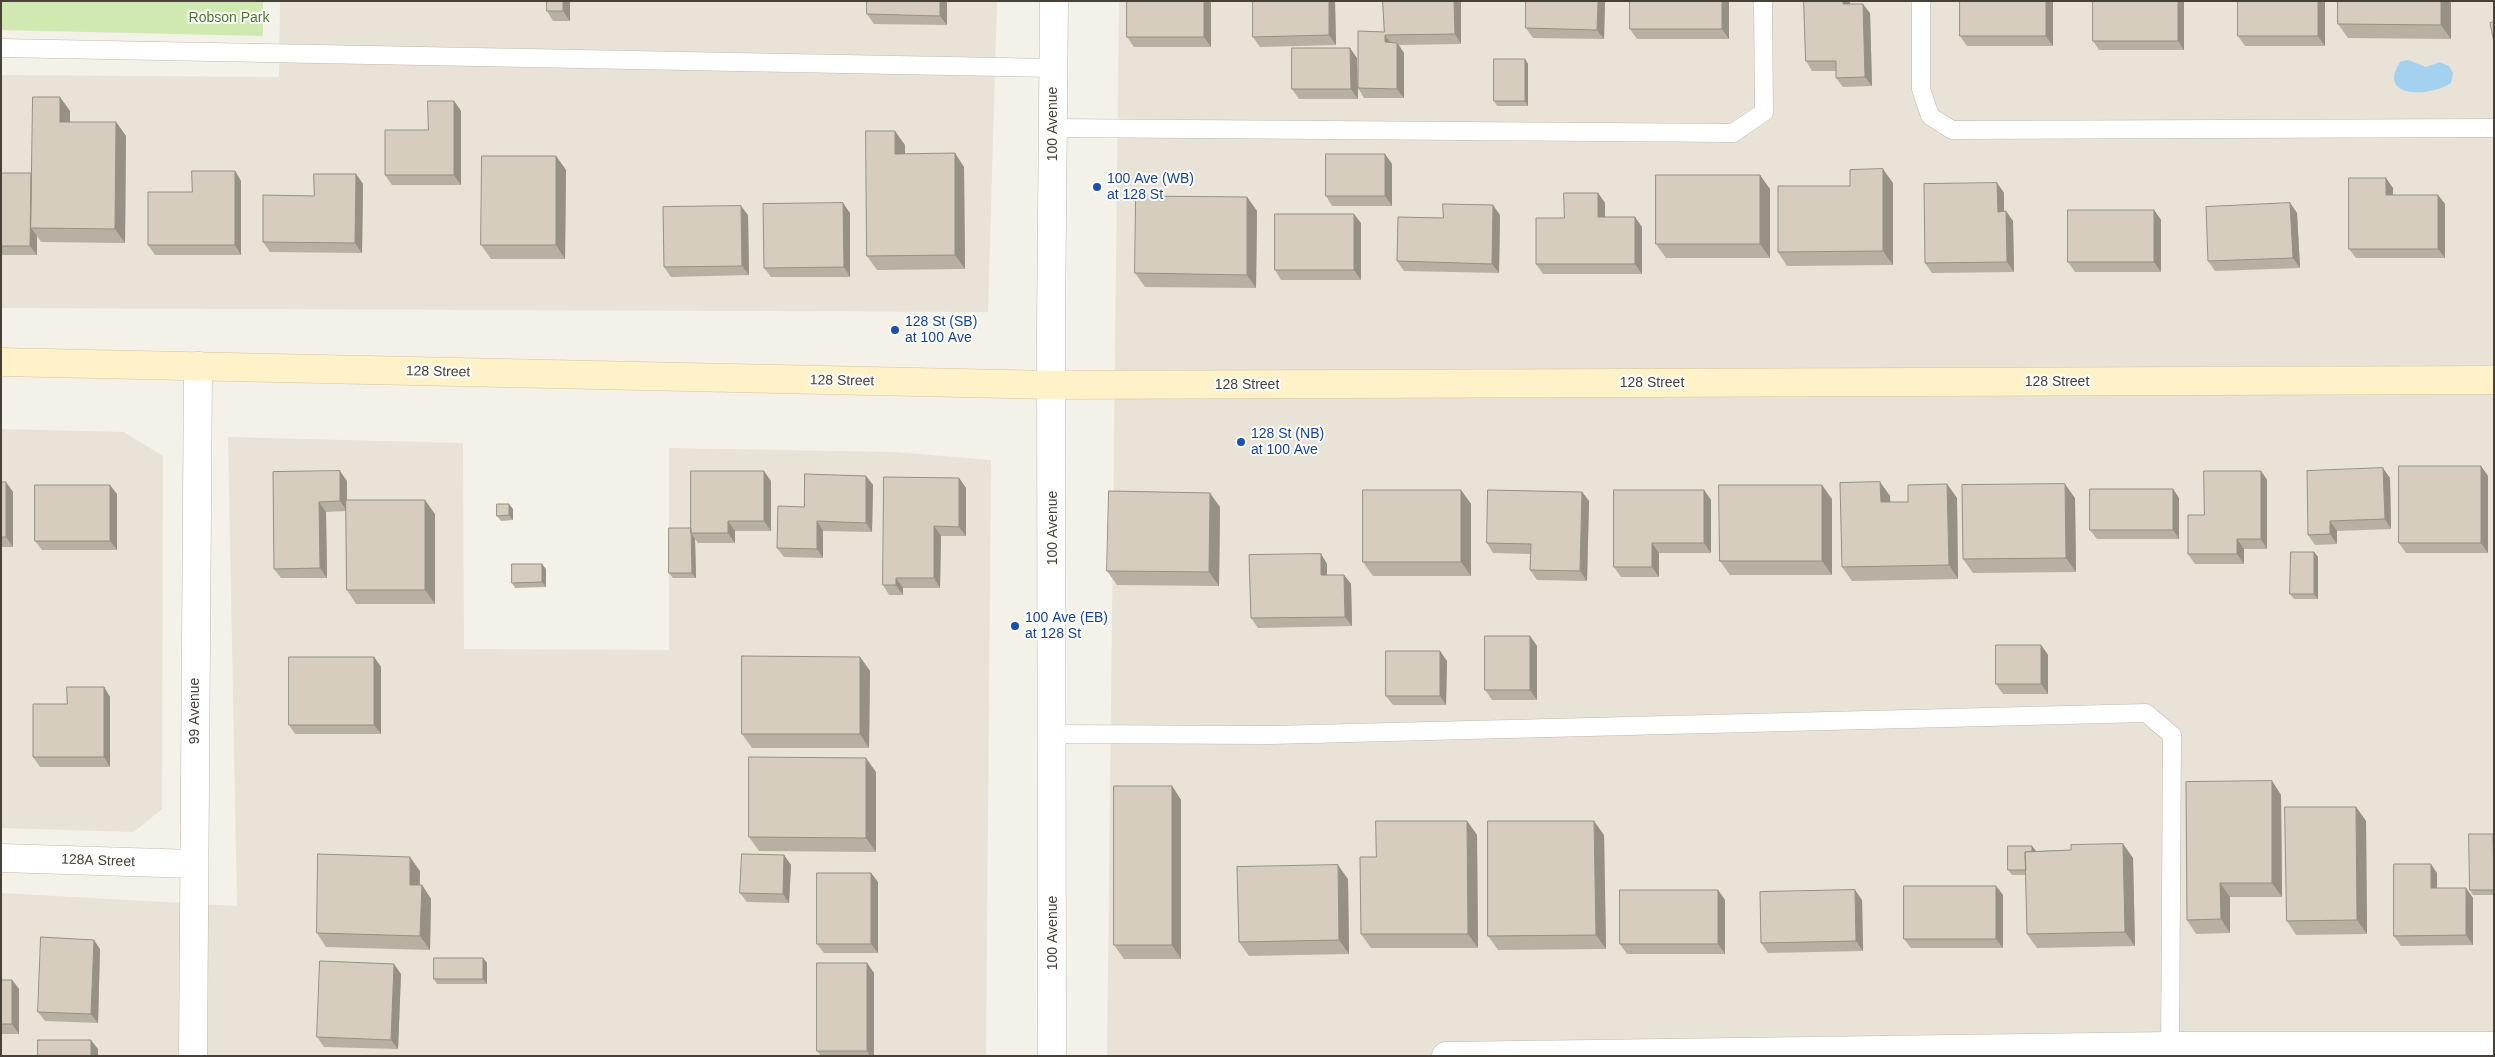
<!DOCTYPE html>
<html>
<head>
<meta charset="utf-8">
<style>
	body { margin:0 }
	#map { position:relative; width:2495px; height:1057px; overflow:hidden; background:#f4f1e8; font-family:Helvetica,sans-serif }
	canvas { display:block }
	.frame { position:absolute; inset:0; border:2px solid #484137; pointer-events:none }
</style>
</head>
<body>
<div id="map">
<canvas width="2495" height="1057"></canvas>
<div class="frame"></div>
</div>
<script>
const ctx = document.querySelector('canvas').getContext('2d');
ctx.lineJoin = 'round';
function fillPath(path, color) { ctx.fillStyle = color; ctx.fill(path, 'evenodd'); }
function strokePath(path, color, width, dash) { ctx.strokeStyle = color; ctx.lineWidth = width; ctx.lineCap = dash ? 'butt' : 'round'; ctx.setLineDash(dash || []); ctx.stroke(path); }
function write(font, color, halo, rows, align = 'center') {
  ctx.font = font + ' Helvetica,sans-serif'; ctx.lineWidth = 4; ctx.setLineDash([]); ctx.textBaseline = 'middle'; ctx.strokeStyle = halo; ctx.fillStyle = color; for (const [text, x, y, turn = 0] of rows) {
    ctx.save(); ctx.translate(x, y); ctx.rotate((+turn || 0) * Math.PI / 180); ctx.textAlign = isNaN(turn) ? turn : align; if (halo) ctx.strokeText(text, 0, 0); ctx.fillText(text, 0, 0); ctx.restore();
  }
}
fillPath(new Path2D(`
	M280,1h717l-9,311 -987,-4v-233l278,2z
	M1119,1h1375v1055h-1387z
	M1,429l123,3 39,24 -1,353 -28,23 -133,-4z
	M228,437l235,6 1,206 205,1v-202l225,4 97,8 -5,596h-985v-163l236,13z`), '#e8e3d6');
fillPath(new Path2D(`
	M1,1h262v35l-262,-6z`), '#cfe9b1');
fillPath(new Path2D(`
	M2408,60l18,7 14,-5 9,4 4,7 -2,10c-20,14 -75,16 -51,-21z`), '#a5d1f1');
const service = new Path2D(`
	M1921,1v88l9,27 22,14 542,-2
	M1,48l1052,20
	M1053,128l680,5 31,-21 -1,-111
	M1053,734l218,1 875,-22 26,22 -2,320`);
const minor = new Path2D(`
	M1,858l193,6
	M193,1056l5,-690
	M1446,1056l724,-10h324`);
const tertiary = new Path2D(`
	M1052,1056l-1,-728 3,-327`);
const secondary = new Path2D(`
	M1,362l1051,23 1442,-5`);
strokePath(service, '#c0b9ab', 19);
strokePath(minor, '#c0b9ab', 29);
strokePath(tertiary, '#c0b9ab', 29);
strokePath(secondary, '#d4c598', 29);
strokePath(service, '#fff', 18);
strokePath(minor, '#fff', 28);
strokePath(tertiary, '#fff', 28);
strokePath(secondary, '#fff2c8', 28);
fillPath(new Path2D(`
	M570,1v20h-17l-6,-10z
	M947,1v24l-73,-1 -7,-10z
	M1211,1v46h-77l-7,-10z
	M1335,1l1,44 -76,2 -7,-10z
	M1383,1h78v43l-62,1 5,8v45h-40l-6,-10 26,-56z
	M1605,1l-1,38 -71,-1 -7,-10z
	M1729,1v38h-92l-7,-10z
	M1804,1h46v3l20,9 2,73 -29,1 -7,-9v-7h-24l-6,-10z
	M2053,1v45h-86l-7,-10z
	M2184,1v49h-85l-6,-9z
	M2325,1v45h-80l-7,-10z
	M2338,1h113v38l-103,-1 -10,-14z
	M1357,58l1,41h-59l-7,-10z
	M1525,59l3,5v42h-31l-3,-5z
	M454,101l7,10v74h-69l-7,-10 43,-45z
	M70,111v11h46l10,14 -1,107 -84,-1 -4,-6v19h-36v-82l31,2z
	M905,145v9l59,13 1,102 -88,1 -10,-14z
	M1385,154l7,10v42h-60l-6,-10z
	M556,156l10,14 -1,89h-74l-10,-14z
	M235,171l6,10v74h-86l-7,-10 44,-53z
	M356,174l7,10 -1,69 -92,-1 -7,-10z
	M1893,183v82l-106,1 -9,-14z
	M1997,183l7,10v18h2l7,10 1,51 -82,1 -7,-10z
	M2393,188v7h45l7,9v54h-89l-7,-9z
	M1770,189v69h-104l-10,-14z
	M1598,193l7,10v14l37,10v47h-99l-7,-10 28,-46z
	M1247,197l10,14 -1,77 -111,-1 -10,-14z
	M2290,203l7,10 3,55 -85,3 -7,-10z
	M2154,210l7,10v52h-86l-7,-10z
	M850,213v64h-79l-7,-9z
	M748,215l1,60 -78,2 -7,-10z
	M1500,215l-1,58 -95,-2 -7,-10z
	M1361,223v57h-80l-6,-10z
	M2481,466l7,10v77h-82l-7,-10z
	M2261,471l6,9v69h-23v15h-49l-7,-10 16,-39z
	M273,472l74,9v19l88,14v90h-79l-9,-14 -1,-79 -20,1 1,66h-46l-7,-9z
	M866,476l7,9 -1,47 -49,-1v27l-39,-1 -7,-9 27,-41z
	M959,478l7,10v48h-25l-1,52h-37v7h-14l-6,-10z
	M2390,478l1,51 -54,2v13l-22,1 -7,-10z
	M771,481v50h-36v12h-37l-3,-4 1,39h-23l-4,-5 22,-45z
	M1,482l12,10v55h-12z
	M1880,482l10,14v6h18l39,-18 10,14 1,81 -106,2 -10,-14z
	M2173,489l6,9v41h-82l-7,-9z
	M1461,490l10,14v72h-98l-10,-14z
	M1704,490l7,10v53h-52v24h-38l-7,-10z
	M1582,492l7,9 -2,80 -50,-1 -7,-10 1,-16 -38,-1 -6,-10z
	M117,494v56h-75l-7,-9z
	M2075,498l1,74 -103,1 -10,-14z
	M1832,499v76h-102l-10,-14z
	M1220,507l-1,79 -102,-1 -10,-14z
	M513,509v11l-12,1 -4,-5z
	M2314,552l4,5v42h-24l-4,-5z
	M1321,554l6,10v11h17l7,9 1,42 -94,2 -7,-10z
	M546,569v18l-31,1 -3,-5z
	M1530,636l7,10v54h-45l-7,-10z
	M2041,645l7,10v39h-45l-7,-10z
	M374,657l7,10v67h-86l-6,-9z
	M860,657l10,14 -1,77h-117l-10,-14z
	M1447,661l-1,44h-53l-7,-9z
	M104,687l6,10v70h-70l-7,-10 34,-53z
	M876,772v80l-117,-1 -10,-14z
	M2272,781l9,14 1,102h-52v36l-34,1 -9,-14z
	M1172,786l9,14v159h-57l-10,-14z
	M2356,807l10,14 1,113 -71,1 -9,-14z
	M1467,821l10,14 1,113h-107l-10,-14z
	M2493,834l1,1v60h-21l-3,-5z
	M1604,835l2,114 -108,1 -10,-14z
	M2123,844l10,14 2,88 -98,2 -10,-14 -1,-59h-14l-4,-5 28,-19 35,-1z
	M784,855l7,10 -2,38 -42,-1 -7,-9z
	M420,871v14h2l9,14 -1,51 -104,-3 -9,-14z
	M871,873l7,9v71h-54l-7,-9z
	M2437,873v15h29l7,10v47l-72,1 -7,-10z
	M1348,879l1,75 -100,2 -10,-14z
	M1996,886l7,9v53h-92l-7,-9z
	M1718,890l7,10v54h-98l-7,-10z
	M1862,900l1,51 -95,2 -7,-10z
	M100,949l-2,74 -53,-2 -7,-9z
	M483,958l4,5v21h-50l-3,-5z
	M867,963l7,10v83h-53l-4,-5z
	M401,974l-3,75 -74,-2 -7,-10z
	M1,980h11l7,9v45h-18z`), '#b8b0a3');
fillPath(new Path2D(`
	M563,1h7v20l-7,-10z
	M940,1h7v24l-7,-9z
	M1204,1h7v46l-7,-10z
	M1329,1h6l1,44 -7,-10z
	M1454,1h7v43l-6,-10z
	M1598,1h7l-1,38 -7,-9z
	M1722,1h7v38l-7,-10z
	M1843,1h7v13l-7,-10z
	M2046,1h7v45l-7,-10z
	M2178,1h6v49l-6,-9z
	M2318,1h7v45l-7,-10z
	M2441,1h10v38l-10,-14z
	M1863,4l7,9 2,73 -7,-9z
	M1385,35l7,10 -7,-3z
	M1397,43l7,10v45l-7,-9z
	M1350,48l7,10 1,41 -7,-10z
	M1525,59l3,5v42l-3,-5z
	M60,97l10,14v24l-10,-13z
	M454,101l7,10v74l-7,-10z
	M116,122l10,14 -1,107 -10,-14z
	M895,131l10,14v23l-10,-14z
	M955,153l9,14 1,102 -10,-14z
	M1385,154l7,10v42l-7,-10z
	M556,156l10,14 -1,89 -9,-14z
	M1883,169l10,14v82l-10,-14z
	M235,171l6,10v74l-6,-10z
	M31,173l6,10 -6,45 6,8v19l-7,-9z
	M356,174l7,10 -1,69 -7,-10z
	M1760,175l10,14v69l-10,-14z
	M2386,178l7,10v16l-7,-9z
	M1997,183l7,10v28l-6,-9z
	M1598,193l7,10v24l-7,-10z
	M2438,195l7,9v54l-7,-9z
	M1247,197l10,14 -1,77 -9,-13z
	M843,203l7,10v64l-6,-10z
	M2290,203l7,10 3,55 -7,-10z
	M1493,205l7,10 -1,58 -7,-9z
	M741,206l7,9 1,60 -7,-9z
	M2154,210l7,10v52l-7,-10z
	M2006,211l7,10 1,51 -7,-10z
	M1354,214l7,9v57l-7,-10z
	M1635,217l7,10v47l-7,-10z
	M2481,466l7,10v77l-7,-10z
	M2383,468l7,10 1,51 -6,-10z
	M340,471l7,10v30l-7,-10z
	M764,471l7,10v50l-7,-10z
	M2261,471l6,9v69l-6,-10z
	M866,476l7,9 -1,47 -6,-9z
	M959,478l7,10v48l-7,-9z
	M6,482l7,10v55l-7,-10z
	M1880,482l10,14 1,20 -10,-14z
	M1947,484l10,14 1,81 -9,-14z
	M2065,484l10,14 1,74 -10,-14z
	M110,485l7,9v56l-7,-9z
	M1822,485l10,14v76l-10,-14z
	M2173,489l6,9v41l-6,-9z
	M1461,490l10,14v72l-10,-14z
	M1704,490l7,10v53l-7,-10z
	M1582,492l7,9 -2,80 -7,-10z
	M1210,493l10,14 -1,79 -10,-14z
	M425,500l10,14v90l-10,-14z
	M319,502l7,10 1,66 -7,-10z
	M509,504l4,5v11l-4,-5z
	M728,521l7,10v12l-7,-10z
	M817,521l6,10v27l-6,-9z
	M2330,521l7,10v13l-7,-10z
	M934,526l7,10 -1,52 -6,-10z
	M692,534l3,5 1,39 -4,-5z
	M2237,539l7,10v15l-7,-10z
	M1652,543l7,10v24l-7,-10z
	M2314,552l4,5v42l-4,-5z
	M1321,554l6,10v21l-6,-10z
	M542,564l4,5v18l-4,-5z
	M1344,575l7,9 1,42 -7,-9z
	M896,578l7,10v7l-7,-10z
	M1530,636l7,10v54l-7,-10z
	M2041,645l7,10v39l-7,-10z
	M1440,651l7,10 -1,44 -6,-9z
	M374,657l7,10v67l-7,-9z
	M860,657l10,14 -1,77 -9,-14z
	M104,687l6,10v70l-6,-10z
	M866,758l10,14v80l-10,-14z
	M2272,781l9,14 1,102 -10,-14z
	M1172,786l9,14v159l-9,-14z
	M2356,807l10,14 1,113 -10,-14z
	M1467,821l10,14 1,113 -10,-14z
	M1594,821l10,14 2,114 -10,-14z
	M2123,844l10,14 2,88 -10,-14z
	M2032,846l4,5 -1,24 -3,-5z
	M784,855l7,10 -2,38 -6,-9z
	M410,857l10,14 -1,28 -9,-14z
	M2431,864l6,9v25l-6,-10z
	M1338,865l10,14 1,75 -10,-14z
	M871,873l7,9v71l-7,-9z
	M2220,883l10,14v36l-9,-14z
	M422,885l9,14 -1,51 -10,-14z
	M1996,886l7,9v53l-7,-9z
	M2466,888l7,10v47l-7,-10z
	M1718,890l7,10v54l-7,-10z
	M1855,890l7,10 1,51 -7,-10z
	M94,940l6,9 -2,74 -7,-9z
	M483,958l4,5v21l-4,-5z
	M867,963l7,10v83h-4l-3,-5z
	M394,964l7,10 -3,75 -7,-9z
	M12,980l7,9v45l-7,-10z
	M91,1040l7,9v7h-7z`), '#969085');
const building = new Path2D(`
	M547,1h16v10h-16z
	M867,1h73v15l-73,-2z
	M1127,1h77v36h-77z
	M1253,1h76v34l-76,2z
	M1383,1h71l1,33 -70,1v7l12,1v46l-39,-1v-57l26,1z
	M1526,1h72l-1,29 -71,-2z
	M1630,1h92v28h-92z
	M1804,1h39v3h20l2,73 -29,1v-17h-30z
	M1960,1h86v35h-86z
	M2093,1h85v40h-85z
	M2238,1h80v35h-80z
	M2338,1h103v24l-103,-1z
	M2494,22v20l-4,-19z
	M1292,48h58l1,41h-59z
	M1494,59h31v42h-31z
	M33,97h27v25h56l-1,107 -84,-1z
	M428,101h26v74h-69v-45h43z
	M866,131h29v23l60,-1v102l-88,1z
	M1326,154h59v42h-59z
	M482,156h74v89h-75z
	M1883,169v82l-105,1v-66h72v-16z
	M192,171h43v74h-87v-53h44z
	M1,173h30l-1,73h-29z
	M314,174h42l-1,69 -92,-1v-47l51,1z
	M1656,175h104v69h-104z
	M2349,178h37v17h52v54h-89z
	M1997,183l1,29 8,-1 1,51 -82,1 -1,-79z
	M1564,193h34v24h37v47h-99v-46h28z
	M1136,196l111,1v78l-112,-2z
	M843,203l1,64 -80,1 -1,-64z
	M2290,203l3,55 -85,3 -2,-54z
	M1443,204l50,1 -1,59 -95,-3 1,-44 45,1z
	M741,206l1,60 -78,1 -1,-60z
	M2068,210h86v52h-86z
	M1275,214h79v56h-79z
	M2399,466h82v77h-82z
	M2383,468l2,51 -55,2v13l-22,1 -1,-64z
	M340,471v30l-21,1 1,66 -46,1 -1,-97z
	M691,471h73v50h-36v12h-37z
	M2204,471h57v68h-24v15h-49v-39h16z
	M805,474l61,2v47l-49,-2v28l-40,-1 1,-42 26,1z
	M884,477l75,1v49l-25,-1v52h-38v7h-13z
	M1,482h5v55h-5z
	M1880,482l1,20h27v-17l39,-1 2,81 -107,2 -2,-84z
	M2065,484l1,74 -103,1 -1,-74z
	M35,485h75v56h-75z
	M1719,485h103v76h-102z
	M2090,489h83v41h-83z
	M1363,490h98v72h-98z
	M1488,490l94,2 -2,79 -50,-1 1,-26 -44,-1z
	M1614,490h90v53h-52v24h-38z
	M1109,491l101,2 -1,79 -102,-1z
	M346,500h79v90h-78z
	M497,504h12v11l-12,1z
	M669,528h22l1,45h-23z
	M2291,552h23v42h-24z
	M1321,554v21h23l1,42 -94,1 -2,-63z
	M512,564h30v18l-30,1z
	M1485,636h45v54h-45z
	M1996,645h45v39h-45z
	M1386,651h54v45h-54z
	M742,656l118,1v77h-118z
	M289,657h85v68h-85z
	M67,687h37v70h-71v-53h34z
	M749,757l117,1v80l-117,-1z
	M2272,781v102h-52l1,36 -34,1 -1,-138z
	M1114,786h58v159h-58z
	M2285,807h71l1,113 -70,1z
	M1376,821h91l1,113h-107l-1,-77h16z
	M1488,821h106l2,114 -108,1z
	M2469,834h24l1,56h-24z
	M2123,844l2,88 -98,2 -2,-82 46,-2v-5z
	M2008,846h24v5l-7,1 1,18h-18z
	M318,854l92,3v28h12l-2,51 -103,-3z
	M742,854l42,1 -1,39 -43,-1z
	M2394,864h37v24h35v47l-72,1z
	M1338,865l1,75 -100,2 -2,-75z
	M817,873h54v71h-54z
	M1904,886h92v53h-92z
	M1620,890h98v54h-98z
	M1855,890l1,51 -95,2 -1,-51z
	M41,937l53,3 -3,74 -53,-2z
	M434,958h49v21h-49z
	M320,961l74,3 -3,76 -74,-3z
	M817,963h50v88h-50z
	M1,980h11v44h-11z
	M38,1040h53v16h-53z`);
fillPath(building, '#d6cdbe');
strokePath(building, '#969085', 1);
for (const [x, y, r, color] of [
	[1097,187,5,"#1a4fb4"],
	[895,330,5,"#1a4fb4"],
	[1241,442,5,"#1a4fb4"],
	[1015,626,5,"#1a4fb4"]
]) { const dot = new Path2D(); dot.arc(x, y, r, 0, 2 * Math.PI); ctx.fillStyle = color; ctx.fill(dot); strokePath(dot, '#fff', 2); }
write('14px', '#477b29', '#fff', [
	["Robson Park",229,18]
]);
write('14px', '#484137', '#fff', [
	["100 Avenue",1053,124,-90],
	["128 Street",438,372,1],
	["128 Street",842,381,1],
	["128 Street",2057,382],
	["128 Street",1652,383],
	["128 Street",1247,385],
	["100 Avenue",1053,528,-90],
	["99 Avenue",195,711,-90],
	["128A Street",98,861,2],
	["100 Avenue",1053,933,-90]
]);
write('14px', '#164399', '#fff', [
	["100 Ave (WB)",1107,179],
	["at 128 St",1107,195],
	["128 St (SB)",905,322],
	["at 100 Ave",905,338],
	["128 St (NB)",1251,434],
	["at 100 Ave",1251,450],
	["100 Ave (EB)",1025,618],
	["at 128 St",1025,634]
], 'left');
</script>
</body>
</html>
